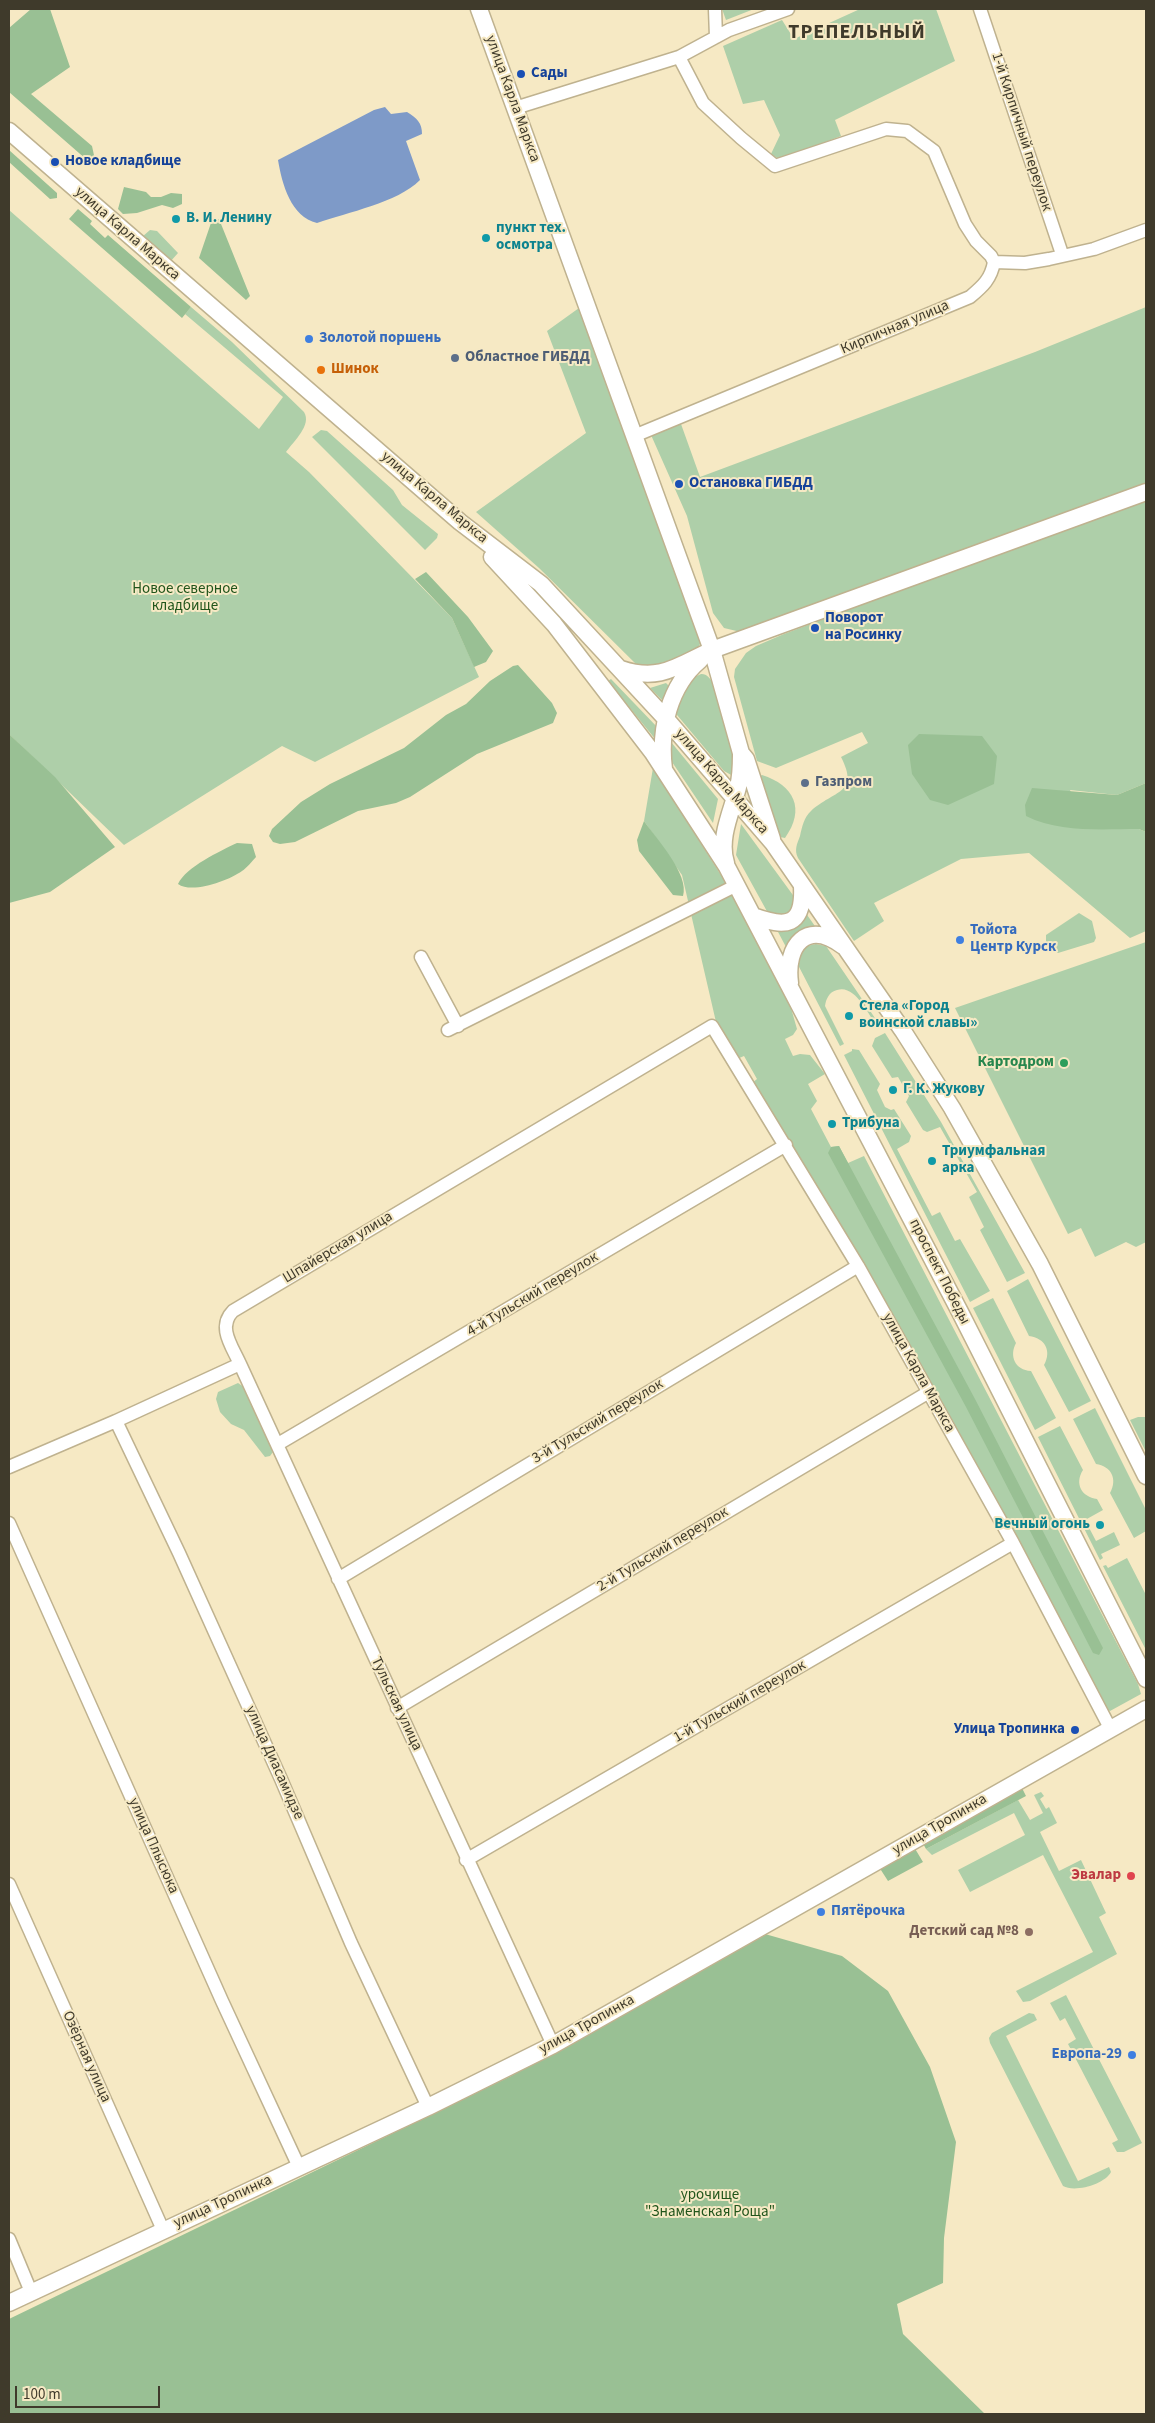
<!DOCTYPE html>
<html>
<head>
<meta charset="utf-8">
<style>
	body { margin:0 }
	#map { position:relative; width:1155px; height:2423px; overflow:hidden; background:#f6e9c4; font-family:"Source Sans 3",sans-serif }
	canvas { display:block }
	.frame { position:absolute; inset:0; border:10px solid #3f3a2b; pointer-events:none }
	.scale { position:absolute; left:15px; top:2386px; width:145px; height:22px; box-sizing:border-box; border:2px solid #3f3a2b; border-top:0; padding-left:6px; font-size:15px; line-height:18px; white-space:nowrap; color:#3f3a2b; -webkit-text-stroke:4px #f6e9c4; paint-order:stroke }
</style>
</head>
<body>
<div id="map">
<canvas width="1155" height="2423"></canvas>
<div class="frame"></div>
<div class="scale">100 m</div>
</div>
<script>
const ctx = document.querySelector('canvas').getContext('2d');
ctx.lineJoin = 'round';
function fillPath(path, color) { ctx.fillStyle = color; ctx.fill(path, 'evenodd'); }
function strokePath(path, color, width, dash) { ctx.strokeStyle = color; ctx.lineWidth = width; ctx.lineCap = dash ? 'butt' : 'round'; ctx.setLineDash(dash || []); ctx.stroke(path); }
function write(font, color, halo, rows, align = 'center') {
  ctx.font = font + ' "Source Sans 3",sans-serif'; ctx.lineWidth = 4; ctx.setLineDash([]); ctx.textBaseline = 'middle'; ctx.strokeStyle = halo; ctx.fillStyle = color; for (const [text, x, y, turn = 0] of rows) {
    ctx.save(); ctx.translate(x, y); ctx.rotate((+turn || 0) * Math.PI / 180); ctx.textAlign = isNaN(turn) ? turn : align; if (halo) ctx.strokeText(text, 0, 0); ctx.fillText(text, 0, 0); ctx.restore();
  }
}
fillPath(new Path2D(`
	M722,9h32l-28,11z
	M860,9h76l19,52 -120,59 6,16 -61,24 -9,-6 9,-19 -16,-35 -21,4 -20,-58 59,-26 12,19z
	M9,210l250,219 24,-32 -98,-83 6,-7 41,35 72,70c8,13 -10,29 -18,40l23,20 143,146 27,59 -164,85 -33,-16 -158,99 -115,-111z
	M150,230l7,1 21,22 -8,9 -28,-25z
	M1146,307v179l-401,147 -21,-5 -11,-15 -26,-97 -36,-81 30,-11 19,53 335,-125z
	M579,308l121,324c0,3 1,9 0,12 -6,16 -44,21 -59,25l-102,-101 -63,-56 110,-79 -39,-102z
	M321,430l6,1 66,59 9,15 36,29 -1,4 -12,12 -113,-113z
	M1146,501v282l-29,12 -47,-5 17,39h52l7,3v99l-16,7 -101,-85 -68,6 -87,44 10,18 -30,20 -56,-83c-4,-8 -1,-14 2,-22 2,-9 4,-19 11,-25 23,-21 49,-17 30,-54l27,-14 -6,-11 -86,36 -19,-7 -23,-84 1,-8 11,-16 10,-7 28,-12 268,-101z
	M701,674c20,-2 30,74 34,91l-2,11 -9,-5 -47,-56c-2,-14 10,-36 24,-41z
	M611,679l47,49 -2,12 -48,-59z
	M666,683l4,4 -8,13 -12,-12z
	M671,742l47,57 -5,24 -41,-61 -3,-6z
	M653,768l73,115 65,125 6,21 -4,6 -8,4 8,17 7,-2 10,1 15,19 -17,10 9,17 -6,8 20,38 8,-1 9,17 16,-7 274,528 3,10 -31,17 -4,-2 -354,-626 5,-4 -13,-23 -7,3 -21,-37 -34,-147 -38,-54z
	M762,775c32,10 44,34 23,63l-5,-1 -9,-21 -11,-40z
	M741,824l57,78 -12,15 -17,-2 -33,-60z
	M805,912l12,17 -28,13 -3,5 -9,-17c15,2 20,-6 28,-18z
	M1079,913l13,8 4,17 -2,4 -36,11 -5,-1 -7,-8v-9z
	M1146,942v300l-10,5 -10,-5 -31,15 -14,-29 -13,6 -113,-226z
	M816,944l10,2 53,78 -2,2c-9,-12 -22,-42 -40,-36 -8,2 -11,9 -12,16l19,38 -4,2 -43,-83c2,-10 7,-18 19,-19z
	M885,1033l56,89 84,151 -18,9 -27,-52 4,-3 -15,-30 8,-5 -37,-65 -13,5 -4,-2 -17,-28 3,-6 -11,-19 -6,1 -20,-32 3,-8z
	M852,1049l7,1 21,34 -3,6 8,17 6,3 3,-1 17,27 -2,6 -12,7 35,67 8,-4 15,29 5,-2 30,52 -20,11 -126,-247 8,-4z
	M1028,1279l63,122 -22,11 -25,-47c8,-14 1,-27 -15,-29l-22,-45z
	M993,1298l23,45c-7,13 -1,27 15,28l25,47 -21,12 -62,-122z
	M238,1383l6,4 29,56v9l-3,4 -5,1 -21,-27 -13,-6 -11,-12 -4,-13 2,-7z
	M1095,1408l51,102v21l-12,7 -24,-45c8,-14 1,-27 -14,-29l-23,-45z
	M1138,1417h8v35l-16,-32z
	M1060,1426l23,44c-9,14 -1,27 14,29l6,11 -18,10 11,21 18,-9 6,13 -19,9 2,4 -3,2 -62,-123z
	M1127,1558l19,37v55l-43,-84 3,-1 2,3z
	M1041,1792l3,4 -4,3 6,10 3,-2 8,16 -17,9 19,39 22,-11 25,53 -7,4 18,37 -87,47 -7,1 -7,-11 77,-39 -50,-97 -73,37 -12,-22 67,-35 -11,-22 -82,42 -6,-6 92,-49 12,20 13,-7 -9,-18z
	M1066,1995l76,148 -18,9h-7l-5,-9 6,-3 -50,-96 8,-5 -11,-21 -5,3 -10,-18z
	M1029,2013l5,1 3,6 -31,16 72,145 31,-14 2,5c-6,12 -36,21 -48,14l-73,-143 -1,-5 3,-5z`), '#aecfa9');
fillPath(new Path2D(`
	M31,9h19l20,58 -39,27 61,52 3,14h-8l-78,-68v-64z
	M9,150l48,43v5l-7,1 -41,-37z
	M124,187l22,5 5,5h10l10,-4 11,1v10l-9,4 -11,-3 -25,8 -14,1 -5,-5z
	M78,209l14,12 -2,3 15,14 3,-3 83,72 -9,11 -113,-99z
	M219,219l31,77 -4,4 -47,-42 13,-38z
	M426,572l42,45 25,34 -7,11 -12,5 -22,-49 -37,-39z
	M518,665l34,38 5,10 -4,10 -76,31 -67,43 -14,6 -38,8 -63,31 -15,2 -7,-2 -4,-6 3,-7 29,-27 29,-18 74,-36 42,-33 20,-11 24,-23 23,-15z
	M9,734l46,43 60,70 -65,45 -41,11z
	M919,734l63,2 15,20 -3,28 -46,21 -18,-5 -18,-26 -4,-29z
	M1146,783v49l-7,-3c-37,0 -79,4 -113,-13l-1,-11 7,-17 85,7z
	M644,821c12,17 46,54 39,75l-10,-1 -34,-44 -2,-11z
	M237,843l15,1 4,13c-4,4 -9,11 -14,14 -14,10 -50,23 -64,13 8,-17 42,-33 59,-41z
	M839,1146l136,253 128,249 -4,7 -6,-2 -127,-246 -138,-254 3,-6z
	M1020,1784l6,12 -100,53 -6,-11z
	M914,1847l9,15 -35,19 -9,-14z
	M765,1934l77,22 46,35 42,76 26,75 -12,96 -1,45 -46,21 6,30 82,80h-976v-95l502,-243z`), '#99c094');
fillPath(new Path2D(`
	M385,107l6,7 16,-2c10,6 15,11 15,22l-16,7 14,39c-23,23 -72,32 -103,43 -26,-6 -35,-39 -39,-63l96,-50z`), '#7e9ac8');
const minor = new Path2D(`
	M715,9l1,28
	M980,9l82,245
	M679,57l24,46 38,35 34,28 111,-37 21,2 27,20 31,73 11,17 15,15 3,6
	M515,108l164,-51 50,-27 59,-21
	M634,436l336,-139c13,-11 21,-18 24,-35l31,1 24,-4 45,-10 52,-19
	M421,957l37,69
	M448,1030l289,-145
	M240,1364l313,681
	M116,1421l63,132 102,226 70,164 77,164
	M278,1444l508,-299
	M9,1467l107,-46 124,-57c-8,-18 -23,-37 -7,-53l479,-285 146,240 155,277 97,185
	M9,1523l213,478 77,166
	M338,1579l520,-313
	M397,1708l532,-316
	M466,1860l547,-317
	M9,1884l154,346
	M9,2239l22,53`);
const major = new Path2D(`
	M479,9l233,641 29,103 5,6 26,80
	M9,131l451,391 81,62 126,136 106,123 130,188 49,77 88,156 106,212
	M492,557l62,67 99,129 74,114 233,445 186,367
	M621,669c39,13 56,-3 91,-19l434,-158
	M664,769c-5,-39 5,-83 36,-109
	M726,863c-8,-25 6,-52 12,-76 3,-11 3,-21 3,-32
	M753,916c33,12 51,11 49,-30
	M790,983c-5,-38 17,-64 53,-37
	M9,2303l419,-196 125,-62 593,-336`);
strokePath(minor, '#bfb28f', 15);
strokePath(major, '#bfb28f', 19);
strokePath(minor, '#fff', 12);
strokePath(major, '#fff', 16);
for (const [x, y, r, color] of [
	[521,74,5,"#1a4fb4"],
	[55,162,5,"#1a4fb4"],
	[176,219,5,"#0f9aa8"],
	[486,238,5,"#0f9aa8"],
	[309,339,5,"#3f7fe0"],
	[455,358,5,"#5c6f8a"],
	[321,370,5,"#e8710a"],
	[679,484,5,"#1a4fb4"],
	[815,628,5,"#1a4fb4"],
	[805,783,5,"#5c6f8a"],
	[960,940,5,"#3f7fe0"],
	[849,1016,5,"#0f9aa8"],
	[1064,1063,5,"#2e9e5b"],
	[893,1090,5,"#0f9aa8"],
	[832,1124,5,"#0f9aa8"],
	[932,1161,5,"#0f9aa8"],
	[1100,1525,5,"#0f9aa8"],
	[1075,1730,5,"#1a4fb4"],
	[1131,1876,5,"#e0444e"],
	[821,1912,5,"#3f7fe0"],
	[1029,1932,5,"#8d6e63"],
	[1132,2055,5,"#3f7fe0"]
]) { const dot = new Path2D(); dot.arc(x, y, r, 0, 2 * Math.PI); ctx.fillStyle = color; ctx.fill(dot); strokePath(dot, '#f6e9c4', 2); }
write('bold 15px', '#164399', '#f6e9c4', [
	["Сады",531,74],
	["Новое кладбище",65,162],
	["Остановка ГИБДД",689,484],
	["Поворот",825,619],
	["на Росинку",825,636],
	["Улица Тропинка",1065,1730,"right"]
], 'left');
write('15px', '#3f3a2b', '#f6e9c4', [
	["улица Карла Маркса",512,99,70],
	["1-й Кирпичный переулок",1021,132,72],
	["улица Карла Маркса",127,234,41],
	["Кирпичная улица",895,328,-23],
	["улица Карла Маркса",434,498,40],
	["улица Карла Маркса",721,782,49],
	["Шпайерская улица",338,1248,-31],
	["проспект Победы",939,1272,63],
	["4-й Тульский переулок",533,1295,-31],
	["улица Карла Маркса",918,1373,61],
	["3-й Тульский переулок",598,1422,-31],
	["2-й Тульский переулок",663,1550,-31],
	["1-й Тульский переулок",740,1702,-30],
	["Тульская улица",396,1704,65],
	["улица Диасамидзе",274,1763,66],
	["улица Тропинка",940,1825,-30],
	["улица Плысюка",153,1846,66],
	["улица Тропинка",587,2025,-29],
	["Озёрная улица",86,2057,66],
	["улица Тропинка",223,2202,-25]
]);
write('bold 15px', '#0d838f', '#f6e9c4', [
	["В. И. Ленину",186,219],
	["пункт тех.",496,229],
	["осмотра",496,246],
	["Стела «Город",859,1007],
	["воинской славы»",859,1024],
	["Г. К. Жукову",903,1090],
	["Трибуна",842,1124],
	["Триумфальная",942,1152],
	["арка",942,1169],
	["Вечный огонь",1090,1525,"right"]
], 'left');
write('bold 15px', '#366cbe', '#f6e9c4', [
	["Золотой поршень",319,339],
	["Тойота",970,931],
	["Центр Курск",970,948],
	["Пятёрочка",831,1912],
	["Европа-29",1122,2055,"right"]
], 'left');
write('bold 15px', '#4e5e75', '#f6e9c4', [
	["Областное ГИБДД",465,358],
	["Газпром",815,783]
], 'left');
write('bold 15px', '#c56008', '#f6e9c4', [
	["Шинок",331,370]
], 'left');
write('15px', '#21551b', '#f6e9c4', [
	["Новое северное",185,590],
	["кладбище",185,607],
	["урочище",710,2196],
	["\"Знаменская Роща\"",710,2213]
]);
write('bold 15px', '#27864d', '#f6e9c4', [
	["Картодром",1054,1063]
], 'right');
write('bold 15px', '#be3a42', '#f6e9c4', [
	["Эвалар",1121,1876]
], 'right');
write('bold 15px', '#785e54', '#f6e9c4', [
	["Детский сад №8",1019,1932]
], 'right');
ctx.letterSpacing = '1px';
write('bold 20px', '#3f3a2b', '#f6e9c4', [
	["ТРЕПЕЛЬНЫЙ",857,34]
]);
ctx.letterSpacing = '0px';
</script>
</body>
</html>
